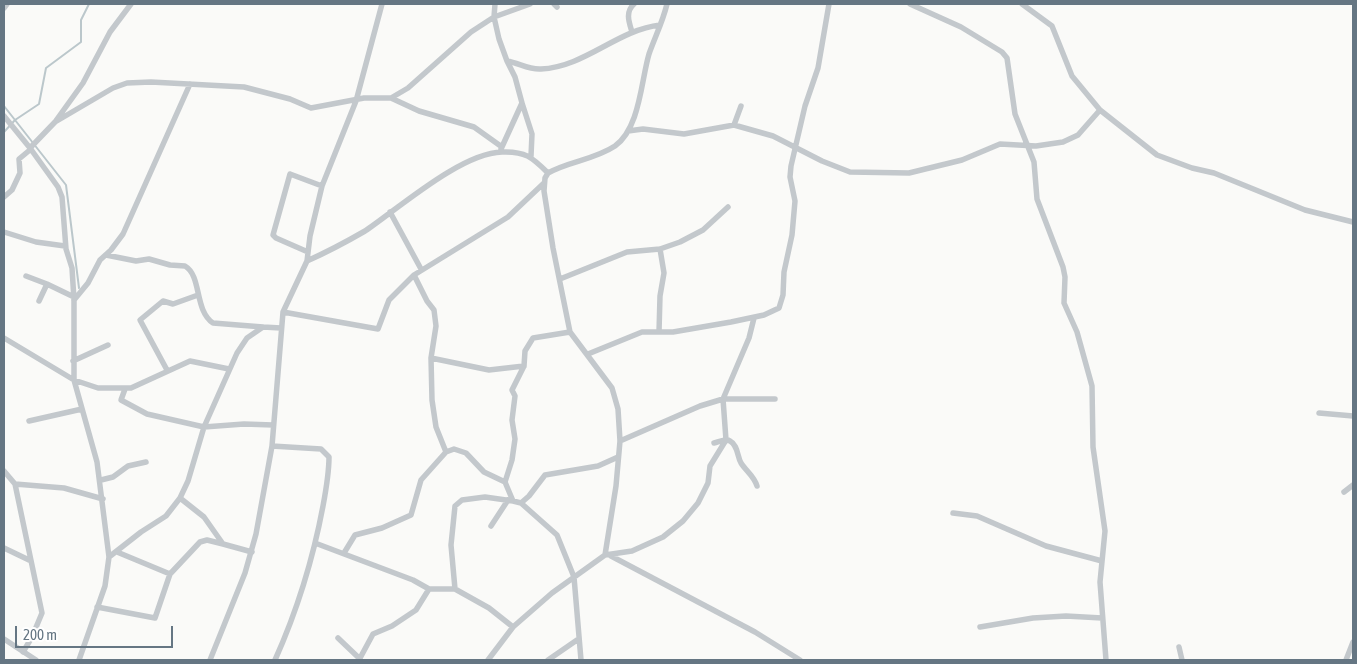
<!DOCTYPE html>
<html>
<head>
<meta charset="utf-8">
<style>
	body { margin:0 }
	#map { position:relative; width:1357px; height:664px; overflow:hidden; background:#fafaf8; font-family:"Asap Condensed",sans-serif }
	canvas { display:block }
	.frame { position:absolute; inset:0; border:5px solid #657683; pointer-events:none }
	.scale { position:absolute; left:15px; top:626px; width:158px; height:22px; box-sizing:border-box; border:2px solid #657683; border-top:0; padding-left:6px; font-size:15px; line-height:18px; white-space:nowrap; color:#657683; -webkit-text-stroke:4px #fff; paint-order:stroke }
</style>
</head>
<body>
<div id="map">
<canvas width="1357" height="664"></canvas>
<div class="frame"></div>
<div class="scale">200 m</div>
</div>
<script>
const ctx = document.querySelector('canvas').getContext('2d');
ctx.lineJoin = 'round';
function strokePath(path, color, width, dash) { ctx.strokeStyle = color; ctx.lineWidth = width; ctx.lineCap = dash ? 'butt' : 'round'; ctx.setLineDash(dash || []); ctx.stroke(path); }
strokePath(new Path2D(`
	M4,106l62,79 13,103
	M4,132l11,-12 24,-16 7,-36 35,-26v-22l8,-16`), '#bbc7cb', 2);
strokePath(new Path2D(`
	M530,4l-36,13 5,22 8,22c12,2 22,9 34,8 44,-2 76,-39 119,-44
	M554,4l3,3
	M910,4l51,23 41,25 5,6 8,56 19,48 3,37 26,68 2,10 -1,26 13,29 15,54 1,61 12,84 -5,51 6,78
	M1022,4l30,22 20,50 28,34 57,45 35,13 22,5 91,37 48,12
	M4,8l3,-4
	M632,32c-3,-10 -7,-20 2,-28
	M391,98l28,13 55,16 28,20
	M522,103l10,31 -1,22
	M4,116l26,32 28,39 4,10 4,52 6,19 2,32v80l23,82 12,95 -4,29 -26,74
	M55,122l58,-34 14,-5 24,-1 93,5 46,12 21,9 53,-10h27l17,-10 63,-56 23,-15 1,-13
	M734,125l7,-19
	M628,131l15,-2 41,5 50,-9 39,11 49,25 28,11 59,1 53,-13 38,-16 36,2 27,-4 15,-7 22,-25
	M30,148l25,-26 28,-39 27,-51 21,-28
	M501,149l21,-46 -7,-26 -8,-16
	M4,197l8,-7 8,-17 -1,-14 12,-10
	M390,212l31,57
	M4,232l32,10 29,4
	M308,252l-32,-14 -3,-3 17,-61 32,12
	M106,255l30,6 13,-2 21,6 15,1c17,10 9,44 28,57l50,4
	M307,261c20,-9 39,-19 58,-30 34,-23 96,-78 137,-79 23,-1 30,5 46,21
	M26,276l21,8
	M560,279l67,-27 33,-3 20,-7 23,-12 25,-23
	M74,300l14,-17 12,-23 11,-10 12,-16 67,-150
	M39,301l8,-17 27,13
	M283,312l95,17 11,-29 25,-25 94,-58 36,-34
	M659,332l1,-36 4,-23 -4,-24
	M4,338l70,42 24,8h33l59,-27 39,8
	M588,354l54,-22h31l58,-10 33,-7 15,-7 4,-13 1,-23 8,-37 3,-34 -5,-24 1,-11 14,-60 13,-38 11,-64
	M431,358l58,12 35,-4
	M73,361l35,-16
	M167,370l-27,-50 23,-19 10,3 25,-9
	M125,389l-4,11 26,14 57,13 40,-3 29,1
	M1319,413l34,3
	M29,421l53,-12
	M620,441l80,-35 23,-7h52
	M714,443c5,-1 12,-5 16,-2 8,4 7,15 11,22 5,8 13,13 16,23
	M272,446l49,3 8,8c0,17 -3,33 -6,49 -10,53 -26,105 -48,154
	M446,452l8,-3 12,4 18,19 21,10
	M4,471l11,13 49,4 39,11
	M101,480l12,-3 15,-11 18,-4
	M15,484l27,129 -10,24 -9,15
	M1344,492l9,-7
	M180,498l24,19 19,27 29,8
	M513,501l-8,-19 7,-22 3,-21 -3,-19 3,-24 -3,-6 12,-24 1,-15 8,-13 37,-6
	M521,503l8,-7 16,-21 53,-9 20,-9
	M953,513l24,3 69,30 56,15
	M491,526l17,-26
	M315,543l98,37 16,9h26l34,19 24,19
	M4,548l25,12
	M117,552l53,22
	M344,553l11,-18 27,-7 29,-13 10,-35 25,-28 -10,-25 -4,-27 -1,-42 5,-32 -2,-16 -7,-9 -13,-26
	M605,555l11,-69 4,-45 -2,-32 -6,-21 -42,-56 -17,-84 -9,-57 1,-13 3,-5c21,-12 46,-13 67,-27 25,-18 26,-65 34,-92 6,-17 14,-33 18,-50
	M611,556l144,76 45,28
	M109,557l32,-25 25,-16 14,-18 8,-17 16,-54 33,-74 10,-15 16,-11 18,1
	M455,589l-4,-44 4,-39 7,-6 23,-3 28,4 8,2 36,32 17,42 7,83
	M97,607l58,11 15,-44 30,-32 7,-2 16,4
	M980,627l53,-9 33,-2 36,2
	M338,638l22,21
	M4,639l32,21
	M1179,647l3,13
	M210,660l35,-87 11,-39 16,-88 11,-134 24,-51 3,-25 12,-50 34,-85 26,-97
	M359,660l14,-26 19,-8 24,-16 13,-21
	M488,660l25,-33 39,-34 53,-38 27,-4 31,-14 20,-16 15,-18 10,-20 2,-17 16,-26 -3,-41 26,-61 5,-20
	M548,660l29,-20
	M1346,660l7,-18`), '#c3c8cc', 5.5);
</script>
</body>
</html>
